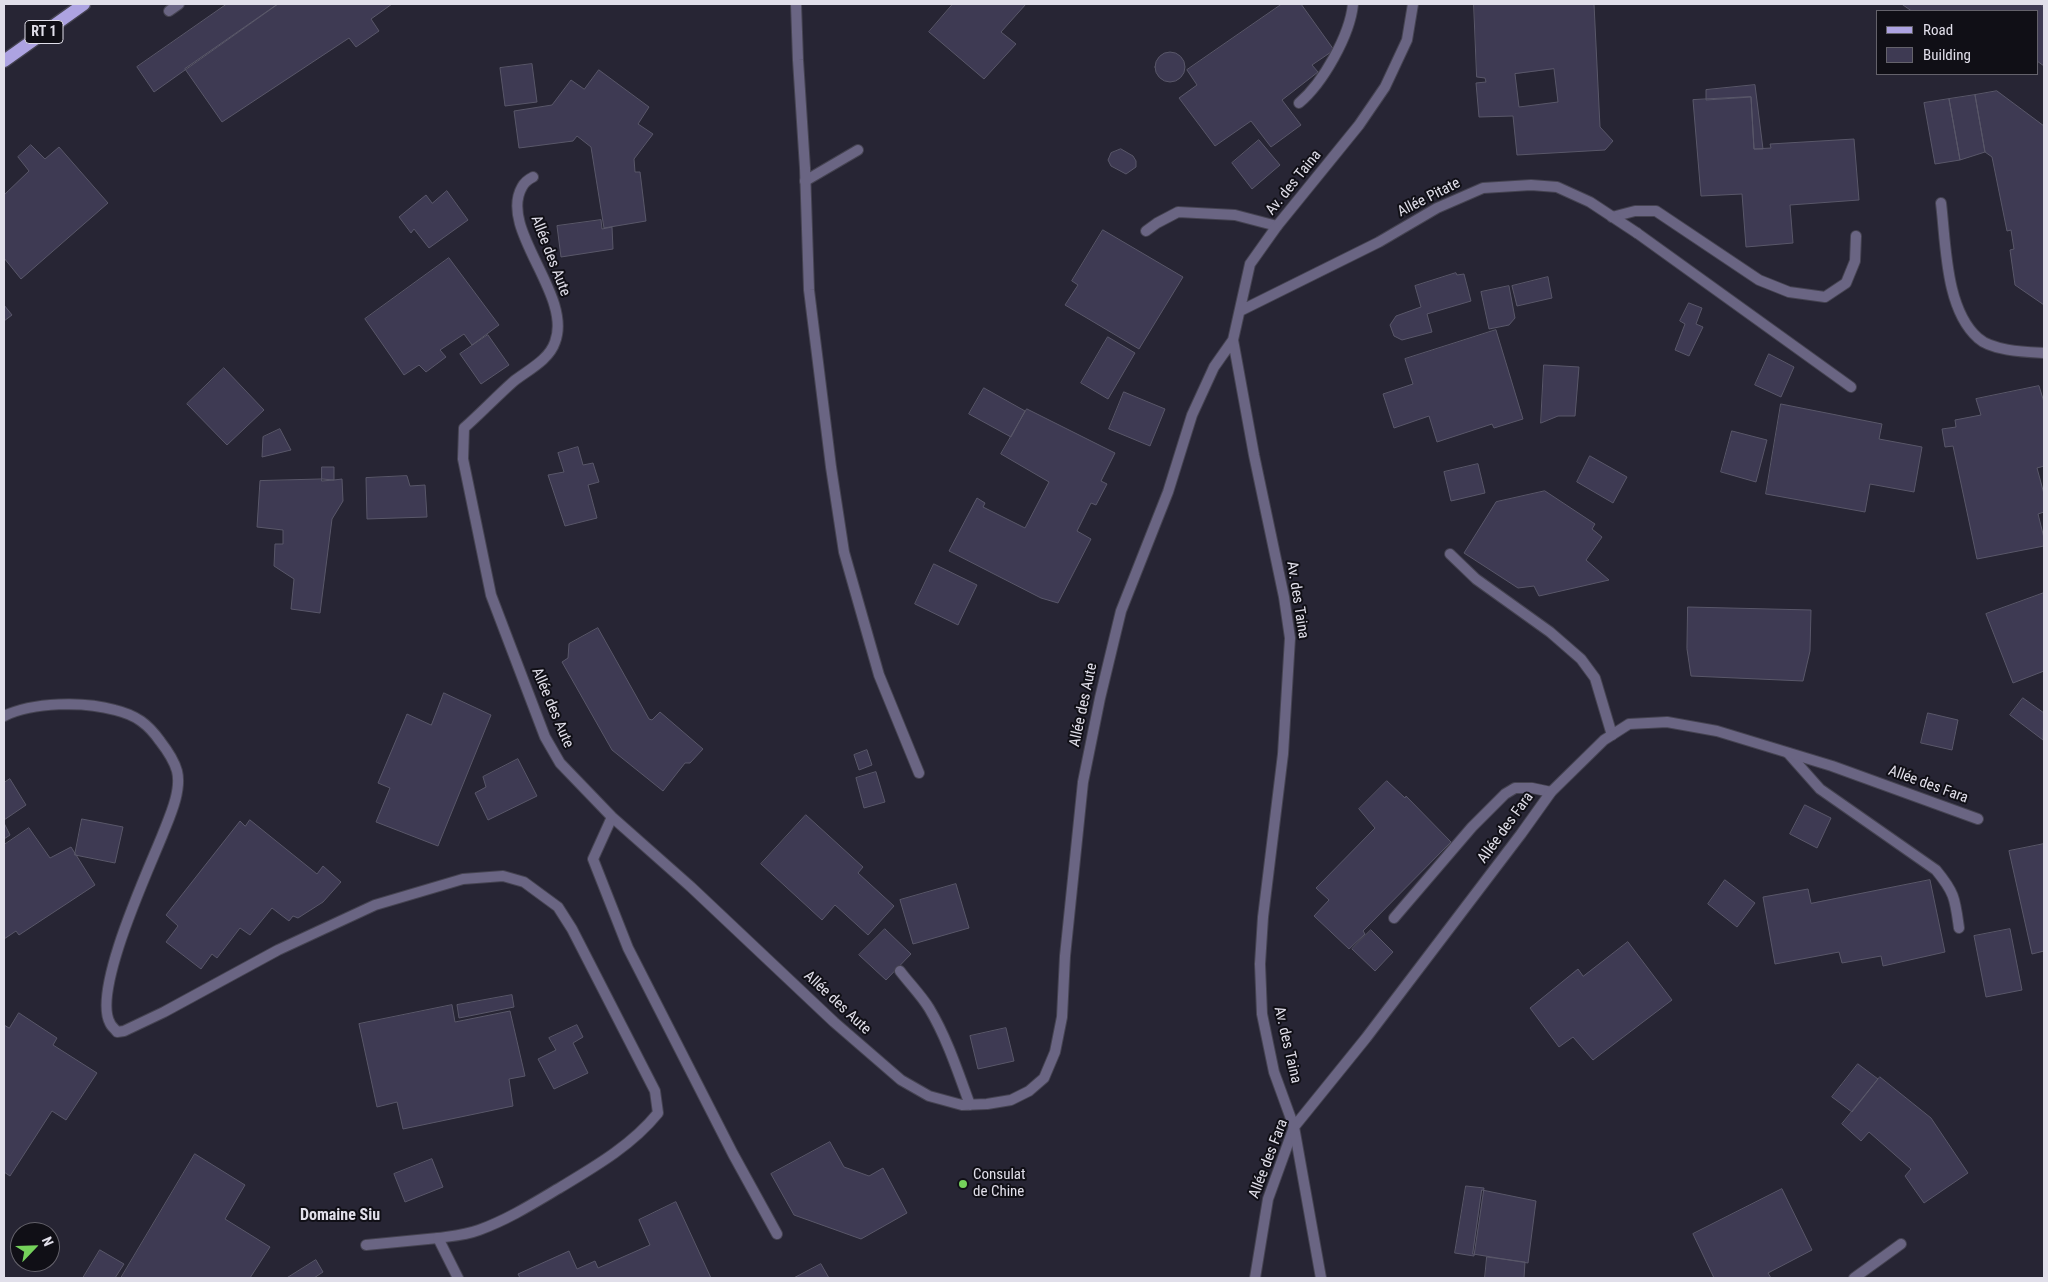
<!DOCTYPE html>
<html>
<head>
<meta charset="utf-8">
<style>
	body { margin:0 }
	#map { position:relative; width:2048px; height:1282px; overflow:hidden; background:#272534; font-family:"Roboto Condensed",sans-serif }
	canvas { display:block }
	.frame { position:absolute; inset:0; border:5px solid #e1dfea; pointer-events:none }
	.legend { position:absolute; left:1876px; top:10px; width:162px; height:65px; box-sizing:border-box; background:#100f16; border:1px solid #64626b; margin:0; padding:6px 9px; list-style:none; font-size:15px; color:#e1dfea }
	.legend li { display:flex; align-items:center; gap:10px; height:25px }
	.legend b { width:25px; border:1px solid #64626b }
	.north { position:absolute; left:10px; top:1222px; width:50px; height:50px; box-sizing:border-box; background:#100f16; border:1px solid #64626b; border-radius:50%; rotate:66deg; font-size:14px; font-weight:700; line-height:20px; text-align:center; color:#e1dfea }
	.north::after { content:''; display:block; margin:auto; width:18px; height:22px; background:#75d25b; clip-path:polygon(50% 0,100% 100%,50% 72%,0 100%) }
</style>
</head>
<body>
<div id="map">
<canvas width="2048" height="1282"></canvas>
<div class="frame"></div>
<ul class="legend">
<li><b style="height:6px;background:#ada3e1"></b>Road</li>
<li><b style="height:14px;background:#3e3a53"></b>Building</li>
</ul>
<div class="north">N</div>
</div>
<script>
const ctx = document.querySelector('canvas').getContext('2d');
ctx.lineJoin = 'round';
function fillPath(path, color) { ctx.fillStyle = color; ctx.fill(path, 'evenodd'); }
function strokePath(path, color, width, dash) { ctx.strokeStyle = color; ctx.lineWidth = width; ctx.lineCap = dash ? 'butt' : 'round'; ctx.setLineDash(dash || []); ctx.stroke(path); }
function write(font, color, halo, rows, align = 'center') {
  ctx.font = font + ' "Roboto Condensed",sans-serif'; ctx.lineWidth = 4; ctx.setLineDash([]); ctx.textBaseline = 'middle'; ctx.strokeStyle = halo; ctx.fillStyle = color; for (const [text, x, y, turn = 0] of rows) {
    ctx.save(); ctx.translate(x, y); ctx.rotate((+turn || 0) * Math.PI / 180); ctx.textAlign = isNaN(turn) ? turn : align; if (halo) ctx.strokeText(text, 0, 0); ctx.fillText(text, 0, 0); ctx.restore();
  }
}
const building = new Path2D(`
	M227,4h51l-124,88 -17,-25z
	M278,4h114l-21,15 8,12 -23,16 -7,-9 -127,84 -37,-53z
	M953,4h73l-25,28 15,12 -32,35 -55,-47z
	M1282,4h19l33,46 -22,15 6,7 -36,28 19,25 -30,22 -20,-26 -36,25 -36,-48 18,-13 -10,-15z
	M1474,4h120l6,123 13,14 -8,9 -88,5 -4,-39 -34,1 -3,-34 10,-1 -1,-4 -8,-1zM1554,69l4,33 -39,5 -4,-33z
	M1902,4h138l4,3v59l-7,-5v-50h-125z
	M1155 67a15 15 0 1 1 30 0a15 15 0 1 1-30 0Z
	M532,64l5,38 -32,4 -5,-38z
	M599,70l50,37 -11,17 15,10 -19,25 1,13h5l6,49 -42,7 -13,-81 -14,-11 -4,5 -54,7 -5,-37 38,-6 19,-25 13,9z
	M1755,85l8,64h-9l-3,-52 -45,3v-10z
	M1997,91l47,35v179l-29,-20 -5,-35 4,-1 -3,-19 -4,1 -15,-74 -7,-5 -10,-57z
	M1975,95l10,57 -25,8 -11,-61z
	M1751,97l3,52 17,-1 -1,-4 84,-5 5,61 -69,5 3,38 -47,4 -4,-53 -41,2 -8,-96z
	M1949,99l11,61 -25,4 -11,-61z
	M1259,140l21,25 -28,24 -20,-26z
	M31,145l14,14 14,-12 49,56 -87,76 -17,-21v-63l25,-24 -11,-14z
	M1121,149l12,7 3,5v6l-10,7 -15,-8 -3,-6 3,-7z
	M447,191l21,29 -39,28 -15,-19 -3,4 -12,-16 27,-22 6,8z
	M601,220l1,9 10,-2 1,22 -52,8 -4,-31z
	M1103,230l80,47 -44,72 -74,-44 13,-20 -6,-4z
	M449,258l50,67 -27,20 -8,-11 -24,16 6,7 -20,15 -7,-7 -15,10 -39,-56z
	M1456,273l1,2 7,-1 7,27 -44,13 5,18 -30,8 -8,-4 -4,-11 6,-9 25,-9 -6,-21z
	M1548,277l4,21 -35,8 -5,-20z
	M1509,286l6,32 -6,7 -20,4 -8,-37z
	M1689,303l13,5 -6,16 7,3 -14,29 -14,-6 10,-26 -5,-3z
	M4,305l8,10 -8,6z
	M1496,330l27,89 -29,9 -2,-4 -55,18 -8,-26 -35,12 -11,-34 30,-10 -8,-25z
	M488,335l21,30 -28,19 -21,-30z
	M1108,337l27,16 -27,46 -27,-16z
	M1769,354l25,13 -13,30 -26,-12z
	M1544,365l35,2 -4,49h-17l-17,7z
	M224,368l40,42 -37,35 -40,-41z
	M2039,386l5,16v64l-7,2 7,26v18l-6,2 6,24v8l-67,13 -24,-113 -8,1 -3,-18 14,-2 -1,-7 26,-5 -5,-16z
	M984,388l41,23 -14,26 -42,-23z
	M1124,392l41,17 -15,37 -41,-17z
	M1781,404l101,20 -3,15 43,8 -8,45 -44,-8 -5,28 -99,-18z
	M1027,409l88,44 -14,28 6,3 -11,21 -5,-2 -14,28 14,8 -33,64 -17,-5 -92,-47 28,-53 8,5 -2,4 42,21 24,-46 -48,-28z
	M280,429l11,21 -29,7 1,-20z
	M1732,431l35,9 -11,42 -35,-10z
	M578,447l5,18 10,-2 6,19 -11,3 9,33 -32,8 -17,-51 16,-3 -6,-19z
	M1590,456l37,21 -14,26 -36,-21z
	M1478,464l7,29 -34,8 -7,-29z
	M322,467h12v13l-12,1z
	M407,476l3,10 15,-1 2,32 -60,2 -1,-41z
	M322,479l12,1 8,-1 1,22 -11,18 -12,94 -29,-4 3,-30 -20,-13 1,-22h8v-14l-26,-3 3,-46z
	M1545,491l50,33 -3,5 10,8 -16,23 23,20 -70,16 -5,-10 -16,2 -54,-35 32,-51z
	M934,564l43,21 -19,40 -43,-21z
	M2044,593v78l-31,12 -27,-69z
	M1688,607l123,3 -1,41 -7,30 -112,-5 -4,-27z
	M598,628l51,91 3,1 8,-8 43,37 -13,14h-5l-22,28 -51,-41 -50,-88 6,-4 1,-14z
	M444,693l47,22 -53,131 -62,-24 14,-34 -12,-5 29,-69 24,11z
	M2023,698l21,15 -1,27 -33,-25z
	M1928,713l30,7 -6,30 -31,-7z
	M867,750l5,15 -13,5 -5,-15z
	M518,759l19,37 -49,24 -13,-27 11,-6 -3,-10z
	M876,772l9,30 -21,6 -8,-30z
	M10,779l16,26 -22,15v-37z
	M1387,781l18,17 1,-2 45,46 -88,89 2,3 -16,15 -35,-33 15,-16 -13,-12 59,-60 -16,-19z
	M1805,805l26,13 -14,30 -27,-14z
	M806,815l57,52 -5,6 36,33 -26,29 -33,-30 -13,15 -61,-56z
	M82,819l41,8 -8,36 -40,-8z
	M250,820l67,54 6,-8 18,16 -18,20 -25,16 -5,-2 -4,5 -17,-13 -22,27 -10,-7 -23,30 -5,-4 -11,15 -35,-27 12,-16 -12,-11 74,-94 5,5z
	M4,823l6,12 -6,4z
	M29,828l21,30 21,-11 24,38 -76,50 -3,-4 -12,8v-94z
	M2044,844v107l-12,3 -23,-103z
	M1725,880l30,23 -18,24 -29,-23z
	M1930,880l15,72 -62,14 -2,-10 -39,7 -3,-11 -64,12 -12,-67 45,-8 3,14z
	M956,884l13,44 -56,16 -13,-44z
	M885,929l26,25 -25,26 -27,-25z
	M2010,929l12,61 -36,7 -12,-61z
	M1371,930l22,22 -18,19 -23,-22z
	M1628,942l44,58 -79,60 -20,-23 -14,10 -29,-39 48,-39 5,7z
	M512,995l2,12 -55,11 -2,-13z
	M452,1005l3,17 55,-11 15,65 -16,3 4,27 -110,23 -6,-27 -20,5 -18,-83z
	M19,1013l38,25 -4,7 44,28 -31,47 -14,-9 -42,65 -6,-4v-147l5,3z
	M577,1025l6,12 -10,6 15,30 -34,16 -16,-30 18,-9 -7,-12z
	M1006,1028l8,33 -36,8 -8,-33z
	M1858,1064l20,15 -26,33 -20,-15z
	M1880,1077l51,41 37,55 -44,30 -19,-27 6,-7 -42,-37 -8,9 -19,-17z
	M830,1142l14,25 25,9 14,-8 24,45 -46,26 -67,-24 -23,-41z
	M195,1154l50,31 -20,34 45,28 -20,31h-129z
	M432,1159l11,28 -38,15 -11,-28z
	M1466,1186l18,2 -10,68 -19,-3z
	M1782,1189l30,61 -44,23 3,5h-57l-21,-44z
	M1482,1190l54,11 -8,62 -55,-9z
	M676,1202l35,76h-191l-2,-4 51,-23 8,18 18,-8 3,7 52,-23 -11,-25z
	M100,1250l24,14 -9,14h-32z
	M1487,1257l38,5 -1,16h-39z
	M316,1260l7,12 -9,6h-27z
	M821,1264l8,14h-35z`);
fillPath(building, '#3e3a53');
strokePath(building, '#595769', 1);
const lane = new Path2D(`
	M169,11l10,-7
	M805,181l53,-31
	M1941,203c5,40 4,106 37,135 14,13 48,14 66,15
	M1612,217l23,-6h21l103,69 30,12 36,5 21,-14 9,-22 1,-25
	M1146,231l11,-8 21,-11 57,3 42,11
	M1637,233l214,154
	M1450,554l26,25 74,53 31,27 14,19 17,57
	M1788,753l32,36 116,81c19,23 19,29 23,58
	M1394,918l78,-91 33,-33 10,-6h17l19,4
	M366,1245l72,-7
	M1255,1278l13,-79 26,-72
	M1854,1278l47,-34`);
const street = new Path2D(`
	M796,4l2,56 7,108 4,122 22,177 13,85 35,123 40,98
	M1299,103c24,-20 51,-68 54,-99
	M533,177c-4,2 -9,6 -11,10 -24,42 51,108 33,155 -6,18 -27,28 -41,39 -17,15 -33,32 -50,47l-1,31 28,136 54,142 15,26 52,54 79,70 143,135 67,58 28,16 33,9 25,-1 24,-4 18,-9 15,-13 11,-26 7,-35 3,-61 18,-174 17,-84 21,-87 47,-119 24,-77 22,-48 19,-27
	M1240,311l139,-69 58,-34 46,-20 48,-3 26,2 33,15 47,31
	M4,716c29,-14 80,-15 111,-6 21,5 33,14 45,31 7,9 14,19 17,30 5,20 -8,47 -15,65 -14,35 -70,155 -52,187 1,3 5,6 7,9l7,-1 40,-19 114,-62 97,-45 88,-26 40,-3 21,6 34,25 14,22 83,162 3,22c-26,32 -62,53 -97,74 -27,16 -52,32 -82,43 -13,5 -27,6 -41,8l20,40
	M612,817l-19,42 35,89 105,206 44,80
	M900,971c9,12 21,24 29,37 18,30 29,64 41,97
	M1294,1127l72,-89 155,-204 30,-42 53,-52 25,-16 38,-2 50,9 115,35 146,53
	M1321,1278l-27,-151 -20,-55 -12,-58 -2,-50 3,-47 20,-163 7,-116 -6,-41 -30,-142 -21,-115 17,-76 27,-38 82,-101 26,-38 22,-47 6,-36`);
const primary = new Path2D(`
	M4,61l80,-57`);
strokePath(lane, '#454351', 12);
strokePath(street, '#454351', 12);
strokePath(primary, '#454351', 15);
strokePath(lane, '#6a6583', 10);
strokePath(street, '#6a6583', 10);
strokePath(primary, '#ada3e1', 12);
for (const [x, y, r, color] of [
	[963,1184,5,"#75d25b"]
]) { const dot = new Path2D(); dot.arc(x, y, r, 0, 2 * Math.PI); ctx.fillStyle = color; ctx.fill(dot); strokePath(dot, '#100f16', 2); }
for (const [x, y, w] of [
	[44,32,38]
]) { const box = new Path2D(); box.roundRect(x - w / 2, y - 11.5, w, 23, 4); ctx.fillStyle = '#100f16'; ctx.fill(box); strokePath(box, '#e1dfea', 1); }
write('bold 14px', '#e1dfea', null, [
	["RT 1",44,32]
]);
write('15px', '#e1dfea', '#100f16', [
	["Av. des Taina",1294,183,-51],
	["Allée Pitate",1429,198,-27],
	["Allée des Aute",550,256,69],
	["Av. des Taina",1297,600,81],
	["Allée des Aute",1084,705,-78],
	["Allée des Aute",552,708,67],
	["Allée des Fara",1928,785,20],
	["Allée des Fara",1506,828,-54],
	["Allée des Aute",837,1003,43],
	["Av. des Taina",1287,1045,77],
	["Allée des Fara",1269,1159,-69]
]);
write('15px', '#e1dfea', '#100f16', [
	["Consulat",973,1175],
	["de Chine",973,1192]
], 'left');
write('bold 16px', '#e1dfea', '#100f16', [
	["Domaine Siu",340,1216]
]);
</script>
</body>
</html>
